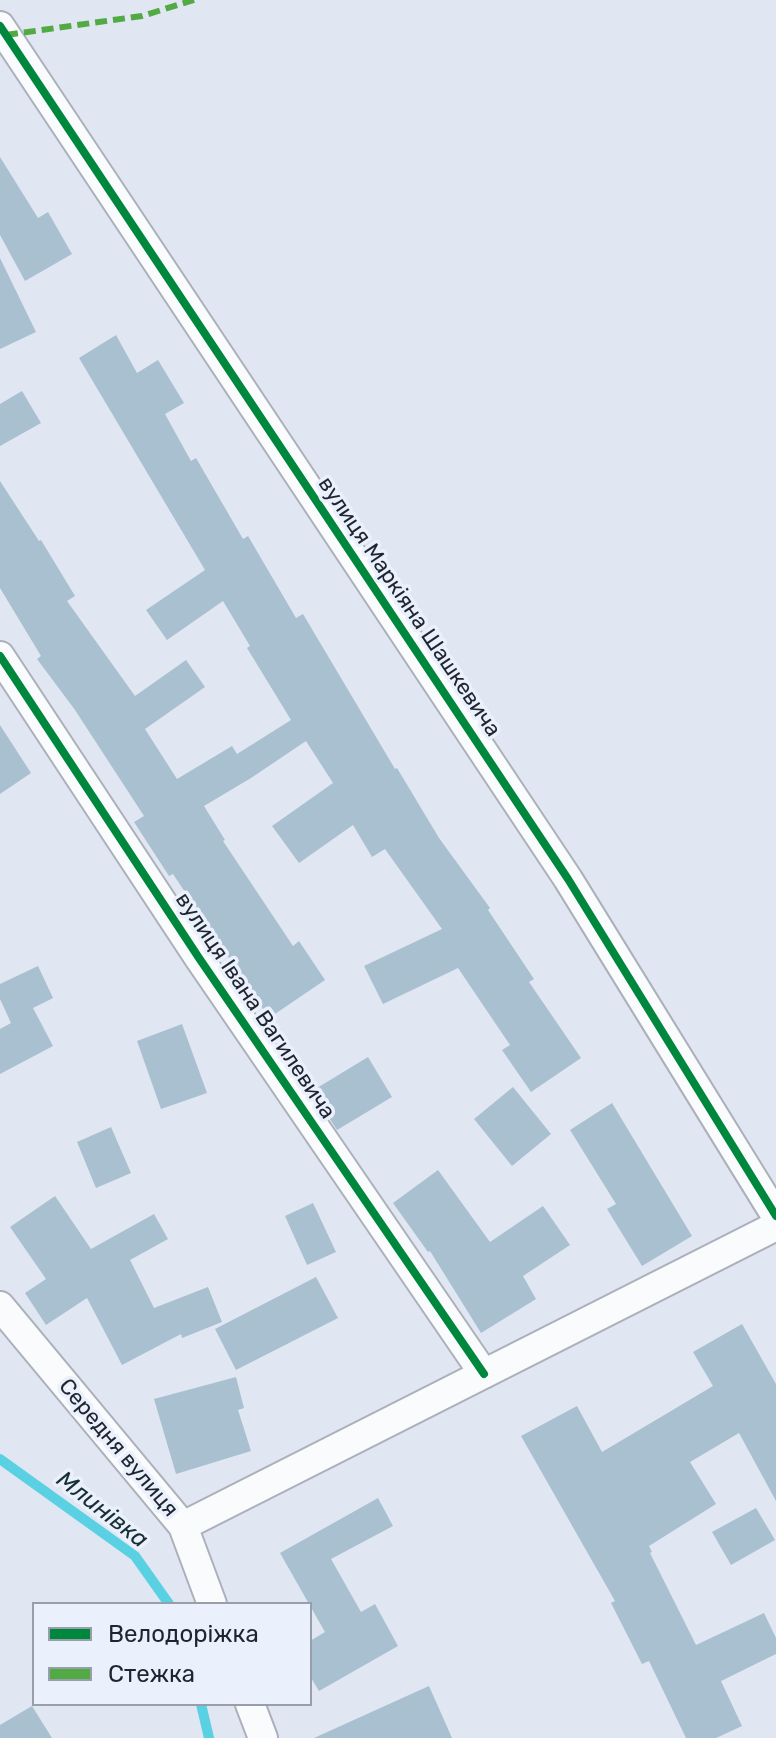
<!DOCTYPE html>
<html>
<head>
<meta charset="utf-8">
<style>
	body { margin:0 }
	#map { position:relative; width:776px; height:1738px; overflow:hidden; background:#e0e6f2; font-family:Rubik,sans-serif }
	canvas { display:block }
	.legend { position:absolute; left:32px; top:1602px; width:280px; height:104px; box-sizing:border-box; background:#ebf1fc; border:2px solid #999faa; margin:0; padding:10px 14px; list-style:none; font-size:24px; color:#1f252f }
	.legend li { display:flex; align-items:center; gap:16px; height:40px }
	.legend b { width:40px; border:2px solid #999faa }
</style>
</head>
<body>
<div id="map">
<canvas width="776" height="1738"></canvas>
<ul class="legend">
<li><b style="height:10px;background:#00873e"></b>Велодоріжка</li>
<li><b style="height:10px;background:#52aa45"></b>Стежка</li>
</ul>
</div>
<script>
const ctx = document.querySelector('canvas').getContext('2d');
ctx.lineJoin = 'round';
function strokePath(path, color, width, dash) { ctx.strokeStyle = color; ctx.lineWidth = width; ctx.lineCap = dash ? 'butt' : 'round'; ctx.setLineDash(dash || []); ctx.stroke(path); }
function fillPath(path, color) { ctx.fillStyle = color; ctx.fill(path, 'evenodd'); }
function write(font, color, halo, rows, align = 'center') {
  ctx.font = font + ' Rubik,sans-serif'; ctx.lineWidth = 7; ctx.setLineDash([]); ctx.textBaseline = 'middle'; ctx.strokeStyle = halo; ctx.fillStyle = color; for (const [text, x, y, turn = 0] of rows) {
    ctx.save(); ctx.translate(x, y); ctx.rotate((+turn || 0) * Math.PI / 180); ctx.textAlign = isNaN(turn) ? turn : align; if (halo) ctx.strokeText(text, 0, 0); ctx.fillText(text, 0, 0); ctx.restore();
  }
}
strokePath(new Path2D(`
	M0,1459l135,97 34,48
	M201,1704l8,34`), '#5ad0e3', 10);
fillPath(new Path2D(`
	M0,157l38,61 10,-6 24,42 -47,27 -25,-46z
	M0,258l36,74 -36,17z
	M116,335l21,38 21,-13 26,43 -19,11 26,47 5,-3 47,81 5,-3 48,82 7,-4 92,155 2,-1 42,70 51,70 -2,2 46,69 -5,3 52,76 -50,34 -29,-42 8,-5 -52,-77 -75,36 -19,-38 78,-37 -57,-80 -13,8 -19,-32 -54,38 -27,-37 61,-43 -27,-42 -55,37 -47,28 21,34 -2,1 70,105 6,-5 26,39 -56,38 -96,-144 -4,2 -35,-54 10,-6 -69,-106 -38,-51 4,-3 -41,-68v-107l39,60 2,-1 34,56 -8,5 68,95 51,-36 19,27 -60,42 32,50 55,-33 5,8 54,-34 -44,-72 3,-2 -27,-45 -56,39 -21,-30 59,-40 -126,-212z
	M22,391l19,32 -41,23v-42z
	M0,725l31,48 -31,21z
	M38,966l15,32 -20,10 20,38 -53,28v-45l11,-6 -11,-24v-15z
	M182,1024l25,69 -46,16 -24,-68z
	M368,1057l24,40 -55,33 -25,-39z
	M513,1087l38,47 -39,32 -38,-47z
	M612,1103l80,133 -50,30 -35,-57 9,-5 -46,-74z
	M111,1127l20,46 -35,15 -19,-46z
	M438,1170l52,72 53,-36 27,39 -47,31 13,23 -55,34 -51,-82 -2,1 -35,-49z
	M55,1196l36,53 63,-35 14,25 -38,21 24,48 54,-21 14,35 -40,16 -1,-4 -59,31 -35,-67 -41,27 -21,-32 21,-14 -36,-52z
	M313,1203l23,49 -29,13 -22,-49z
	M316,1277l22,41 -102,52 -21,-41z
	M742,1324l34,60v117l-37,-68 -49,29 26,42 -67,42 3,6 -2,1 46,92 68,-32 12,25v16l-55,27 21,45 -26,12h-30l-37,-77 -7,3 -31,-61 4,-2 -94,-165 56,-30 25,46 111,-66 -20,-34z
	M236,1377l8,31 -6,2 13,41 -75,23 -22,-75z
	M378,1498l15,28 -62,33 30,53 14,-8 23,42 -79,45 -9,-15v-35l15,-9 -45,-79z
	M756,1508l19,32 -44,25 -19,-33z
	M429,1686l23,52h-138z
	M32,1706l20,32h-52v-13z`), '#a9c0d0');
const minor = new Path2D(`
	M0,26l568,853 208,337
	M0,656l199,302 285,416
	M0,1306l183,220 29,78
	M183,1526l593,-300
	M250,1704l13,34`);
strokePath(minor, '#abb0ba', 32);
strokePath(minor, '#fafbfd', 28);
strokePath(new Path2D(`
	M6,35l136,-19 52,-16`), '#52aa45', 6, [12, 6]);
strokePath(new Path2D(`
	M0,26l568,853 208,337
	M0,656l199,302 285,416`), '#00873e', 8);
write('22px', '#1f252f', '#ebf1fc', [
	["вулиця Маркіяна Шашкевича",409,607,56],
	["вулиця Івана Вагилевича",255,1006,56],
	["Середня вулиця",118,1448,50]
]);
write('italic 24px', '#183034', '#ebf1fc', [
	["Млинівка",102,1510,38]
]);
</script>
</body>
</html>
